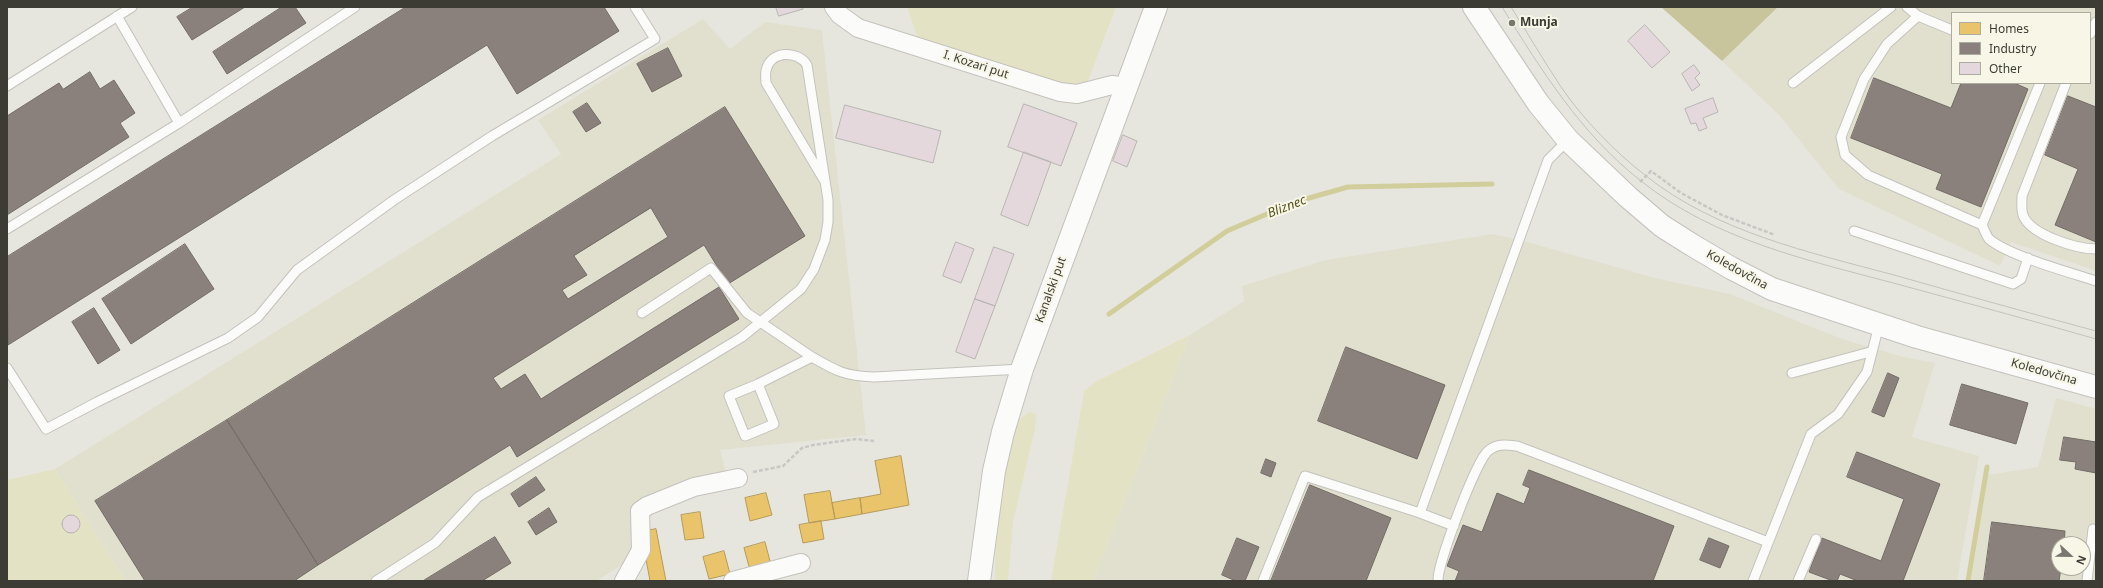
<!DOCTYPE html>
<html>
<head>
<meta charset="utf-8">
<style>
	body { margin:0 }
	#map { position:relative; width:2103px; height:588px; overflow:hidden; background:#e7e6de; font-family:"Noto Sans",sans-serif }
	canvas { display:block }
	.frame { position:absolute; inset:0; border:8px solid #3c3c35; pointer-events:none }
	.legend { position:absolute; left:1951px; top:12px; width:140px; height:72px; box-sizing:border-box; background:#f8f7e7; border:1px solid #adaca0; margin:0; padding:5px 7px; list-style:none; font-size:12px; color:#3c3c35 }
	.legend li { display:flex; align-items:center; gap:8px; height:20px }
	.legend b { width:20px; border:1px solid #adaca0 }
	.north { position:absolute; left:2051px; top:536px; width:40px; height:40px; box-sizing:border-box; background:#f8f7e7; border:1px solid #adaca0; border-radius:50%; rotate:112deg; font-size:11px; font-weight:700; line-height:16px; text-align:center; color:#3c3c35 }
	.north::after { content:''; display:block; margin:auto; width:14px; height:18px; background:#787870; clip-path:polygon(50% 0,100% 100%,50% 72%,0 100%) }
</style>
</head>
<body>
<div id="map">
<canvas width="2103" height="588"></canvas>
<div class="frame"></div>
<ul class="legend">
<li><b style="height:11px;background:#e9c46a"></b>Homes</li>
<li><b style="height:11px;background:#8a817c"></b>Industry</li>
<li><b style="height:11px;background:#e4d8dc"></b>Other</li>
</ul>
<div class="north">N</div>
</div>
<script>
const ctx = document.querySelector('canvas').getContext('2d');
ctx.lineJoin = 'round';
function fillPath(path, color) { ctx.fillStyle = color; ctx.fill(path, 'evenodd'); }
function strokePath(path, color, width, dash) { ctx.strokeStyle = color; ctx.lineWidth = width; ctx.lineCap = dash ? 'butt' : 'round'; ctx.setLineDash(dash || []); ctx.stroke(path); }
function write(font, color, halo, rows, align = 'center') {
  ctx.font = font + ' "Noto Sans",sans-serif'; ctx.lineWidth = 4; ctx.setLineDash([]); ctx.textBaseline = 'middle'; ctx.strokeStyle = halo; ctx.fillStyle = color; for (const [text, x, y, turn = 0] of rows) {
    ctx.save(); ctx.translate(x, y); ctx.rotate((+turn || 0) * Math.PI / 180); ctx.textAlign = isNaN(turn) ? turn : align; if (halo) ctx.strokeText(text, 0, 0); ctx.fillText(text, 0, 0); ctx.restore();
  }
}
fillPath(new Path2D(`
	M1778,7h318v264l-85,-29 -11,24 -161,-77 -60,-74 -57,-54zM1952,13h138v70h-138z
	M703,19l27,30 35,-27 57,8 44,405 -146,15 6,24 -93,35 3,47 -40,25h-470l-71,-112 506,-315 -23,-34z
	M1493,234l34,8 128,36 75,16 112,45 62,18 31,6 -23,74 67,19 -22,125h-864l97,-246 54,-34 -2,-15 84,-26z
	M2056,398l40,11v172h-125l17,-106 50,-8zM2059,544h24v24h-24z`), '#e1e0cf');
fillPath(new Path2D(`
	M907,7h209l-32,84 -166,-52z
	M1190,335l-97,246h-42l33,-190 13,-10z
	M1028,412l8,2 -1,15 -22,93 -5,59h-13l1,-60 15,-77 4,-20z
	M55,469l71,112h-119v-101z`), '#e4e2c4');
fillPath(new Path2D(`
	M1661,7h117l-56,54z`), '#c8c49b');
const homes = new Path2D(`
	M901,456l8,49 -47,9 -2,-16 21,-4 -6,-33z
	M830,491l5,28 -26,4 -5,-28z
	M766,493l6,22 -22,6 -5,-23z
	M860,498l2,16 -27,5 -3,-16z
	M700,512l4,26 -19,2 -4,-25z
	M821,521l3,18 -21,4 -4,-18z
	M656,529l10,52h-16l-9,-49z
	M765,542l6,23 -21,5 -6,-22z
	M724,551l6,23 -21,5 -6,-22z`);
fillPath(homes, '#e9c46a');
strokePath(homes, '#b59b5a', 1);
const industry = new Path2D(`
	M193,7h52l-53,33 -15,-23z
	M282,7h13l11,16 -79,51 -14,-22z
	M406,7h198l15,24 -102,63 -30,-49 -479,300 -1,-88z
	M668,48l14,28 -30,16 -15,-28z
	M90,72l10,17 14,-9 21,33 -15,10 9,14 -122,78v-99l52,-33 4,6z
	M1874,78l77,30 10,-25h53l14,6 -47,118 -45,-18 6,-15 -91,-36z
	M2068,96l28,11v135l-41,-17 23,-56 -33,-14z
	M587,103l14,20 -15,9 -13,-20z
	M725,107l80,129 -77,48 -24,-39 -211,133 8,11 24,-15 16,25 178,-112 20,32 -222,138 -7,-12 -192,120 -91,-145zM651,208l17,29 -100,62 -6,-9 25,-15 -13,-19z
	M185,244l29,45 -83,55 -29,-45z
	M94,308l26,42 -22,14 -26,-42z
	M1346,347l99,38 -28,74 -99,-38z
	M1888,373l11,5 -15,39 -12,-5z
	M1962,384l66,19 -12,41 -66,-19z
	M227,420l91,145 -24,16h-149l-50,-80z
	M2064,437l32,5v31l-21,-4 1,-7 -16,-2z
	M1857,452l83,32 -37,97h-45l-18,-7 -3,7h-4l-24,-9 13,-34 59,23 23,-62 -57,-22z
	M1266,459l10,4 -5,14 -10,-4z
	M1529,470l145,56 -21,55h-198l4,-10 -12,-5 16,-41 19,7 15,-39 27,11 6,-16 -7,-3z
	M536,477l9,13 -26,17 -8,-13z
	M1310,485l81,33 -25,63h-95z
	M549,508l8,14 -21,13 -8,-13z
	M1992,522l73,9 -1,13h-5v24h2l-2,13h-75z
	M495,537l16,26 -29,18h-59z
	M1237,538l22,9 -14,34h-9l-14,-6z
	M1709,538l20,8 -9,22 -20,-8z`);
fillPath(industry, '#8a817c');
strokePath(industry, '#736c67', 1);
strokePath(new Path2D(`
	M1109,314l118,-83 68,-29 53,-15 144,-3
	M1968,581l19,-114`), '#d1ce9b', 5);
const building = new Path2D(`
	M776,7h27v2l-24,7z
	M1645,25l25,27 -18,16 -24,-27z
	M1694,65l6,8 -5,5 5,7 -8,6 -10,-17z
	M1713,98l5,14 -15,6 4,10 -8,3 -3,-8 -5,1 -6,-15z
	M1024,104l53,19 -16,43 -53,-19z
	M845,105l96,26 -8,32 -97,-25z
	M1123,135l14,6 -10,26 -14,-6z
	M1024,152l27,10 -23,64 -27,-11z
	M956,242l18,7 -13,34 -18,-7z
	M994,247l20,7 -19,52 -20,-7z
	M975,299l20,7 -20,53 -19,-7z
	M62 524a9 9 0 1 1 18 0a9 9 0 1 1-18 0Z`);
fillPath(building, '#e4d8dc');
strokePath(building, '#b7b4b2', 1);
const service = new Path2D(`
	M1907,7l11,9
	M117,16l62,107
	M1952,30l-34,-14 -31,28 -23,35 -23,58 4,18 23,20 114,50c2,4 4,10 7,14 20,17 80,33 107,42
	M2090,34l6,-12
	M1793,83l98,-76
	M2066,83l-44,113c0,6 -1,13 1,19 7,20 54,34 73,34
	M7,86l125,-79
	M1982,225l58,-142
	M7,229l172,-106 176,-116
	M1854,231l159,53 8,-5 7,-21
	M642,313l69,-45 36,45 65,44
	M7,368l39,61 51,-27 131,-64 30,-21 39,-47 97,-70 98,-64 163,-97 -20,-32
	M1792,373l78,-21
	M758,384l16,40 -29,12 -16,-40 29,-12 54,-27c24,14 33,19 62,20l148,-8
	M1420,513l34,13
	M376,581l59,-38 43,-46 264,-160 59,-48 13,-20 11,-29 3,-18v-22l-21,-135c-9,-15 -37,-15 -41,6 -1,3 0,8 0,12l58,97
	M1263,581l42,-105 115,37 128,-353 20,-20
	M1438,581c-1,-17 38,-120 50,-130 9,-8 19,-6 29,-5l251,96
	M1753,581l58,-147 27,-20 29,-42 12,-47
	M1798,581l18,-42
	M2087,581l6,-52 3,1`);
const minor = new Path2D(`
	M834,7l6,8 18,13 202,64 17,2 35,-9 15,2
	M624,581l17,-31 -1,-39 7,-5 47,-19 44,-9
	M733,581l68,-18`);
const tertiary = new Path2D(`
	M1474,7l64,96 30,37 60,57 34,29 30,19 39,23 41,21 145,48 179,50
	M979,581l15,-110 9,-39 19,-63 134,-362`);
strokePath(service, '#c3c2bc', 11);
strokePath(minor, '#c3c2bc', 20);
strokePath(tertiary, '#c3c2bc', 24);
strokePath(new Path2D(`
	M1640,182l11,-11 30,22 41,22 53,20
	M753,472l30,-6 19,-18 11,-3 43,-6 18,2`), '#c7c7c5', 2.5, [4, 2]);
strokePath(service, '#fbfbfa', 9);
strokePath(minor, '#fbfbfa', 18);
strokePath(tertiary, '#fbfbfa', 22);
strokePath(new Path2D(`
	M1502,7c40,64 79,127 139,174 74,59 166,79 256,103 66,18 133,36 199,55
	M1511,7c17,27 33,54 50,80 22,32 54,65 85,89 71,56 162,76 248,99 67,19 135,38 202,56`), '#c2c1bf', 1);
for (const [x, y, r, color] of [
	[1512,23,4,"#787870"]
]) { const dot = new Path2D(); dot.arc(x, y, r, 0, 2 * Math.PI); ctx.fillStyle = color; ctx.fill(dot); strokePath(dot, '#f8f7e7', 1.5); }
write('bold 12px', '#3c3c35', '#f8f7e7', [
	["Munja",1520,23]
], 'left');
write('12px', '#3c3c35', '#f8f7e7', [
	["I. Kozari put",976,65,18],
	["Koledovčina",1737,270,29],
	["Kanalski put",1051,290,-70],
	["Koledovčina",2044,372,16]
]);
write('italic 13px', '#585420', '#f8f7e7', [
	["Bliznec",1287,207,-21]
]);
</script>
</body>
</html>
